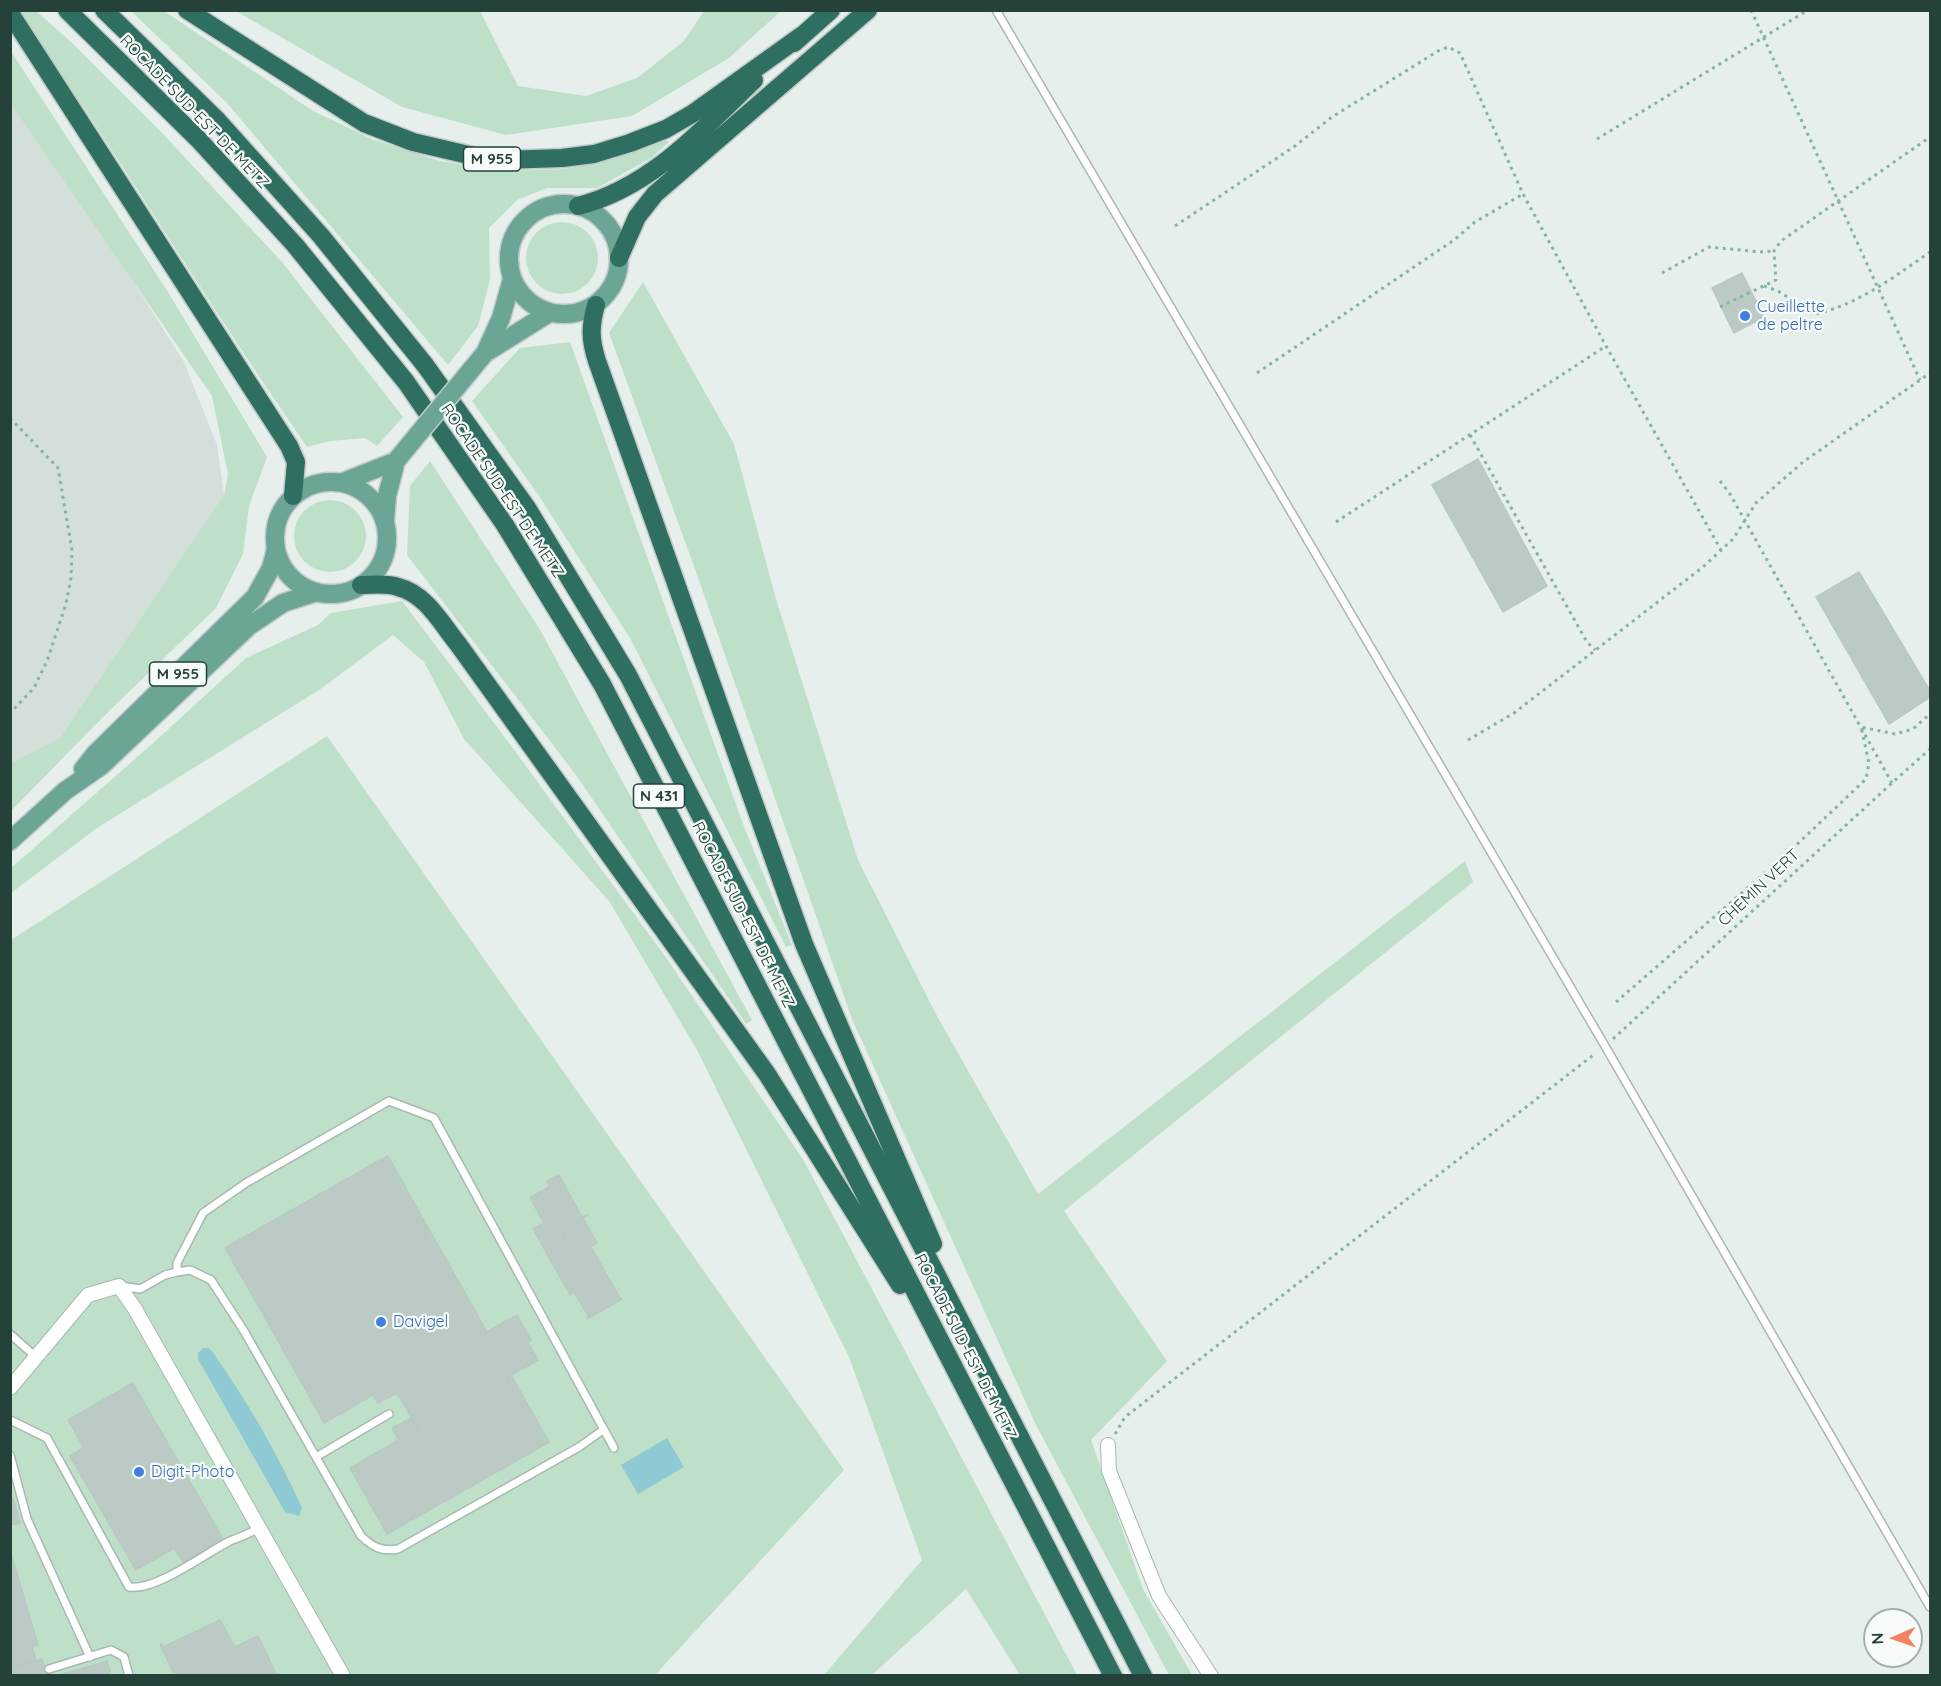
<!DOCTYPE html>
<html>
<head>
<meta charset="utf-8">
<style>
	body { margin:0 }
	#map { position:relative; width:1941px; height:1686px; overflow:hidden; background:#e6efeb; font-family:Quicksand,sans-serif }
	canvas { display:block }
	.frame { position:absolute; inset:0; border:12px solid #24423a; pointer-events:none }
	.north { position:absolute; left:1863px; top:1608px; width:60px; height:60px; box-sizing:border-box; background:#f7fbf9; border:2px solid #a3b1ad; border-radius:50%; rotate:268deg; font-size:16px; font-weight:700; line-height:24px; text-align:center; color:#24423a }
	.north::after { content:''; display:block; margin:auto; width:21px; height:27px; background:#f4845f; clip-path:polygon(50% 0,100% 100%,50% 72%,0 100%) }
</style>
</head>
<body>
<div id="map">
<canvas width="1941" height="1686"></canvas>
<div class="frame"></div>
<div class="north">N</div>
</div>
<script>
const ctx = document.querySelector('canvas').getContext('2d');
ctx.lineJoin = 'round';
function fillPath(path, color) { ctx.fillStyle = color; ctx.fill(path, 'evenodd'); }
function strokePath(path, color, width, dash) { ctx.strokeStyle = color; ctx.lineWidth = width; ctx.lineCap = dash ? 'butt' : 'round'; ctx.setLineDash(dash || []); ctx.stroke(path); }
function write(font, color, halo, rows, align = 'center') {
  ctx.font = font + ' Quicksand,sans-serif'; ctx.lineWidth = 4.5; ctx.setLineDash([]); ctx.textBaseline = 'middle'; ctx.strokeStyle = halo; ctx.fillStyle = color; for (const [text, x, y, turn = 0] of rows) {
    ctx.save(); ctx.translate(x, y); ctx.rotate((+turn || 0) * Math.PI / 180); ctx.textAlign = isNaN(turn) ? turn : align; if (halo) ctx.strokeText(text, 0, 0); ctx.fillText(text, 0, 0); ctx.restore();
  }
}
fillPath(new Path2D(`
	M10,99l32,38 142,225 33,83 7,50 -71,117 -143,193z`), '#d4dfda');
fillPath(new Path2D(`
	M18,11h18l34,30 94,94 118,127 121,155 -26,29 -12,-8 -35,3 -23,6c-100,-144 -189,-294 -289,-436z
	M131,11h33l149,100 59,28 68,22 60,10 64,-2 32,-6 68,-24 5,3 -18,16 -54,30h-50l-30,12 -28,28 1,51 -12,47 -30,39 -221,-262z
	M236,11h244l38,75 68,10 51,-18 46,-36 21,-31h77l-52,47 -97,58 -126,19 -104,-28z
	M10,50l158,242 99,165 -18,49 -6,48 -27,54 -110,106 -95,97v-48l49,-25 164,-243 4,-21 -16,-78 -201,-292z
	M526 258a36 36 0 1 1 72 0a36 36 0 1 1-72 0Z
	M643,282l91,162 42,155 82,261 79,156 101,178 427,-333 8,21 -409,329 103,150 -76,79 52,149 49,86h-23l-133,-250 -184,-406 -157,-450 -86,-236z
	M570,342l173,482 49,121 -6,2 -156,-309 -91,-142 -67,-95 48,-53z
	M430,461l109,167 213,392 -6,4 -170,-249 -169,-220 3,-69z
	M294 536a36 36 0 1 1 72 0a36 36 0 1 1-72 0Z
	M402,601l107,142 158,216 137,202 273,514h-57l-54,-86 -94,86h-48l98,-115 -73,-203 -152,-307 -88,-149 -145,-162 -40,-77 -31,-27 -74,55 -222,138 -86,65v-25l141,-124 94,-86 72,-33 13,-12z
	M327,736l517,734 -189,205 -644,1v-736z`), '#bfe0c8');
fillPath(new Path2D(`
	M203,1348h5l4,3c35,50 65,101 90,157l-3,8 -14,-4 -87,-153v-6z
	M667,1438l17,29 -46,27 -17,-29z`), '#8ec9d4');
const building = new Path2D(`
	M1742,273l22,44 -30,16 -22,-45z
	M1478,459l69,127 -44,26 -71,-127z
	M1859,572l71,119v6l-41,27 -73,-127z
	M388,1156l42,75 -6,3 -42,-75z
	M382,1159l42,75 -156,89 -43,-75z
	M559,1175l23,42 6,-2 -15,9 12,20 3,-2 32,56 2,1 -35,20 1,-3 -39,-68 16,-9 -4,-8 -9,5 -22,-38 20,-12 -3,-5z
	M583,1218l14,25 -6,4 -3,-5 -3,2 -12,-20z
	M544,1223l8,13 9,-5 4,8 -16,9 25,44 -4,3 -37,-66z
	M430,1231l57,101 -6,3 -57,-101z
	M424,1234l57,101 36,-20 14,25 -3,2 10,18 -32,18 38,67 -157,89 -37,-66 68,-39 -26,-45 -68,39 -56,-100z
	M511,1375l38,67 -5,3 -38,-67z
	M133,1383l90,156 -40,23 -9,-14 -38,22 -66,-114 14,-8 -16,-28z
	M392,1384l5,9 -19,10 -5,-8z
	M411,1418l7,11 -19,11 -7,-12z
	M13,1498l7,25 -10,2v-26z
	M10,1550l28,95 -28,8z
	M220,1620l15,27 23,-11 19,40h-102l-15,-31 2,-1 1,3z
	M32,1647l4,13 -26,7v-14z
	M42,1659l5,17h-37v-8z
	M107,1661l4,15h-55z`);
fillPath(building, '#bbcac4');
strokePath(building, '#b8c9c2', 1.5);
const lane = new Path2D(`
	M996,10l609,1036 325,561
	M121,1286l19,3 25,-14 12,-3
	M10,1334l26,23
	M10,1420l37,18 82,149c27,4 75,-33 101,-46 10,-4 19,-7 29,-13
	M603,1430l-24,17 -181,102c-17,3 -25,-2 -37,-13l-117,-205 -33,-51 -21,-10 -13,2v-9l26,-50 43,-30 143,-82 45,17 180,330
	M10,1455l17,64 63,138
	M316,1457l73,-43
	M49,1669l62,-19 13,7 5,19`);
const street = new Path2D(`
	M10,1388l78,-93 31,-9 16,23 208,367
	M1108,1445l1,26 50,125 52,80`);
const primary = new Path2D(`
	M509 259a55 55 0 1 1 110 0a55 55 0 1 1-110 0Z
	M485,353l16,-35 11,-39
	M485,353l64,-40
	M343,482l53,-21
	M275 538a56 56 0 1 1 112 0a56 56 0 1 1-112 0Z
	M385,521l2,-25 9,-35
	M83,769l12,-15 160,-157 16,-29 5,-19
	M10,841l55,-50 36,-25 148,-140 34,-23 34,-11`);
const highway = new Path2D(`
	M67,10l131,129 97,106 111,137 99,143 97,159 511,992
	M104,10l113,110 104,116 104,129 102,143 101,167 515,1001
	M187,10l177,113 49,19 64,15 26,3 59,-2 32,-4 36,-11 36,-14 26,-15 109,-78
	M10,13l279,433 7,16 -3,34
	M794,43l37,-33
	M578,206c72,-18 124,-76 176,-126
	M619,258l18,-41 18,-23 213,-184
	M596,305c-6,22 -6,34 1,56l207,583 129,300
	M361,585c12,0 25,-2 37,2 28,7 43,36 60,57l309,430 133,211`);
strokePath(lane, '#a8b8b2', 10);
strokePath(street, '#a8b8b2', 16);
strokePath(primary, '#c2cac8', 21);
strokePath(highway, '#c2cac8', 21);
strokePath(new Path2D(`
	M1751,10l169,370
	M1597,139l211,-129
	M1175,226l120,-80 37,-29 106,-66 10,-4 12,6 63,141 83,152 115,204
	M1662,273l47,-26 51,5 14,-1
	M1764,286l14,5 37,23c43,-9 80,-38 115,-62
	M1720,307l56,-27 -2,-29 7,-10 149,-104
	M1257,373l197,-133 21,-18 48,-28
	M10,418l48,50 14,82 -1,28 -5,26 -19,57 -13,27 -24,25
	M1470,435l117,207 8,8
	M1720,481l10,13 162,289
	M1336,522l270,-176
	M1468,740l46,-27 189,-146 30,-28 23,-36 47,-41 127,-89
	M1616,1002l173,-150 77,-73 3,-16 -8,-36 34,7 18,-5 17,-15
	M1613,1039l279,-256 38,-34
	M1115,1434l10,-17 471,-364`), '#86b3a5', 3, [3, 4.5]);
strokePath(lane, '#fff', 7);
strokePath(street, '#fff', 14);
strokePath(primary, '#6aa596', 18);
strokePath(highway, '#2f6f62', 18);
const primaryBridge = new Path2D(`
	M396,461l89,-108`);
strokePath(primaryBridge, '#c2cac8', 21, []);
strokePath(primaryBridge, '#6aa596', 18);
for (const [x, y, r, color] of [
	[1745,316,6,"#3f7fe0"],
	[381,1322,6,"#3f7fe0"],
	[139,1472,6,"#3f7fe0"]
]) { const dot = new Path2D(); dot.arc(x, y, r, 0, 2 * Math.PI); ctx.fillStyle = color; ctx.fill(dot); strokePath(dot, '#f7fbf9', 2); }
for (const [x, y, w] of [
	[492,159,57],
	[178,674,57],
	[659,796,51]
]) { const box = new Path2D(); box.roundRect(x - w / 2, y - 12, w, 24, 4.5); ctx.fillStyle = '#f7fbf9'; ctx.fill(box); strokePath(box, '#24423a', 1.5); }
write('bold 15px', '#24423a', null, [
	["M 955",492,159],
	["M 955",178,674],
	["N 431",659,796]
]);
write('16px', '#24423a', '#f7fbf9', [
	["ROCADE SUD-EST DE METZ",194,112,46],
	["ROCADE SUD-EST DE METZ",502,491,56],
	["CHEMIN VERT",1759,888,-43],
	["ROCADE SUD-EST DE METZ",743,915,63],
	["ROCADE SUD-EST DE METZ",965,1347,63]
]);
write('16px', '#366cbe', '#f7fbf9', [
	["Cueillette",1757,307],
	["de peltre",1757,325],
	["Davigel",393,1322],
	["Digit-Photo",151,1472]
], 'left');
</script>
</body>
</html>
